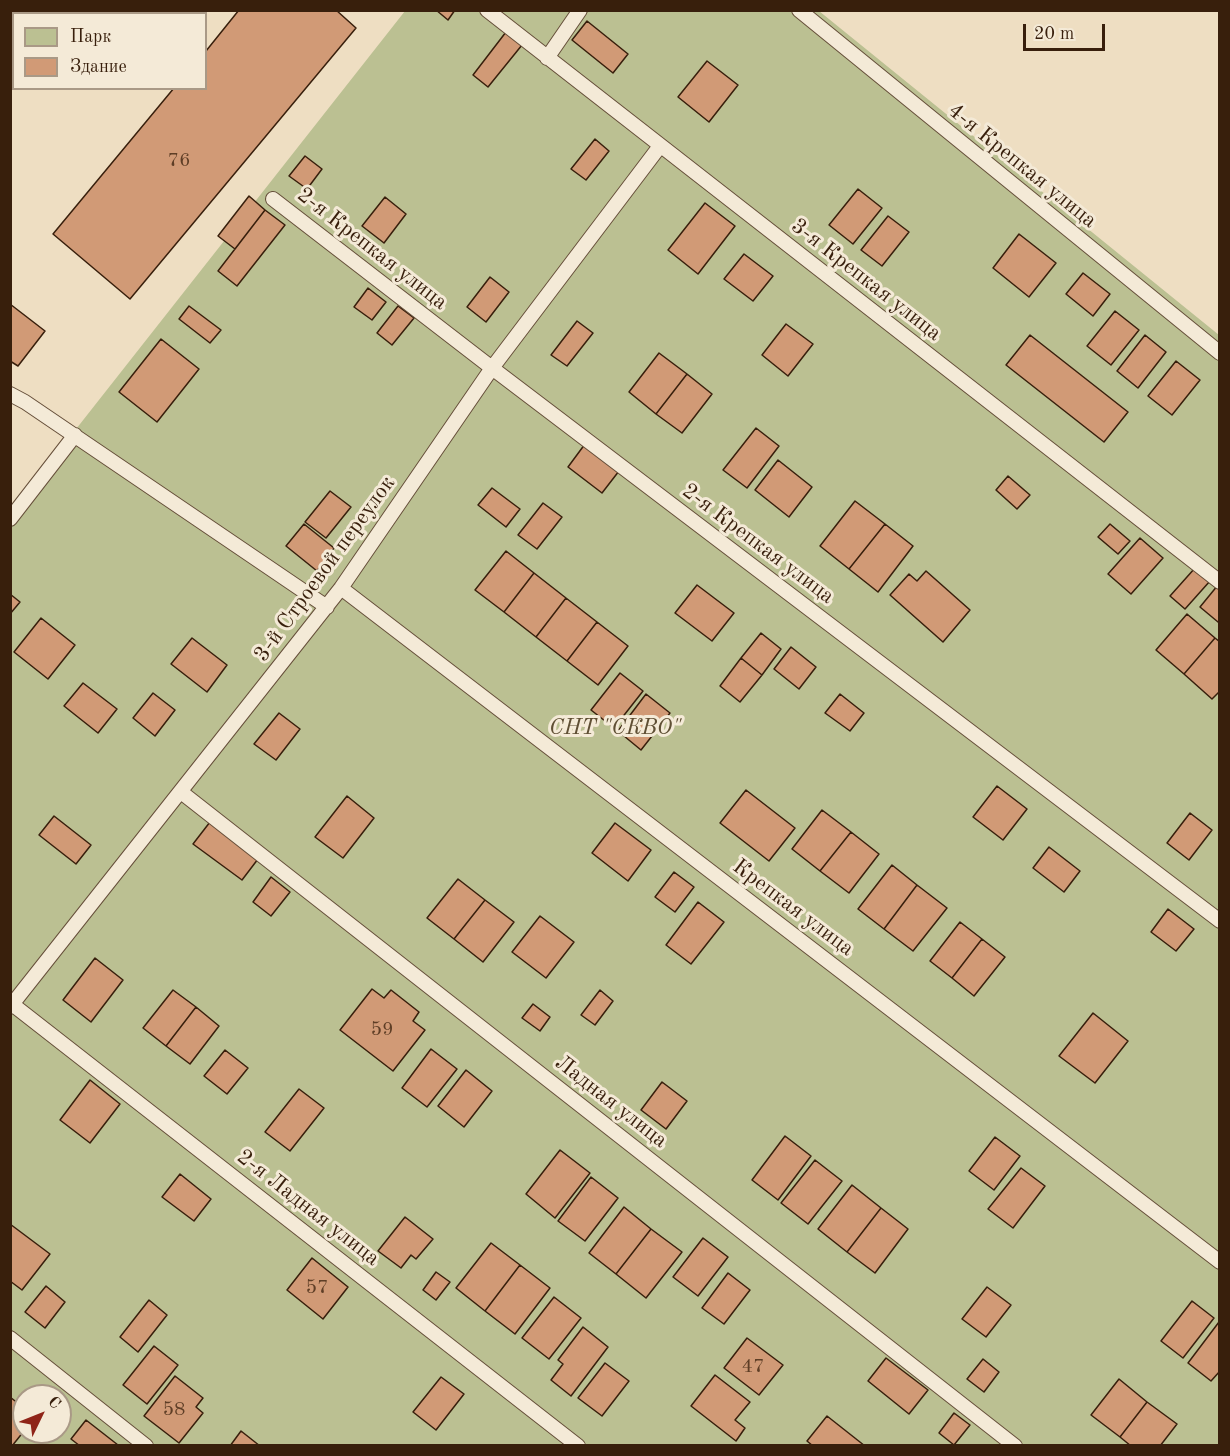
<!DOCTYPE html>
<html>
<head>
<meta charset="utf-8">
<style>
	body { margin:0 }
	#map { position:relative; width:1230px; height:1456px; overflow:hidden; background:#eedec2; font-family:"Old Standard TT",serif }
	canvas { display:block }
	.frame { position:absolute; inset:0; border:12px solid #381f0c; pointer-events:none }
	.legend { position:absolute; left:12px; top:12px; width:195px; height:78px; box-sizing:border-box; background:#f4ead7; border:2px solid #a99986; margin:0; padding:8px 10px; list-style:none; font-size:18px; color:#381f0c }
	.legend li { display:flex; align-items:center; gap:12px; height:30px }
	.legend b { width:30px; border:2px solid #a99986 }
	.north { position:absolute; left:12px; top:1384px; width:60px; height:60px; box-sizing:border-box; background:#f4ead7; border:2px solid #a99986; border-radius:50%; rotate:47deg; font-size:16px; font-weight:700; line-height:24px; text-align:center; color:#381f0c }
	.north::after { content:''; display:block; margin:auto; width:21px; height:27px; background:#8f2418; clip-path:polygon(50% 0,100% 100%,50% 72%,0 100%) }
	.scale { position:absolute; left:1023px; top:24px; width:82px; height:27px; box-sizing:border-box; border:3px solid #381f0c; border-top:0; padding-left:8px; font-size:18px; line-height:21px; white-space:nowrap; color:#381f0c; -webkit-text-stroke:4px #f4ead7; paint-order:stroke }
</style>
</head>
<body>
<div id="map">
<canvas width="1230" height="1456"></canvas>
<div class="frame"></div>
<ul class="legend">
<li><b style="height:16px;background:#bbc092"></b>Парк</li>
<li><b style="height:16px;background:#d19a76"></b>Здание</li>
</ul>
<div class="north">С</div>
<div class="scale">20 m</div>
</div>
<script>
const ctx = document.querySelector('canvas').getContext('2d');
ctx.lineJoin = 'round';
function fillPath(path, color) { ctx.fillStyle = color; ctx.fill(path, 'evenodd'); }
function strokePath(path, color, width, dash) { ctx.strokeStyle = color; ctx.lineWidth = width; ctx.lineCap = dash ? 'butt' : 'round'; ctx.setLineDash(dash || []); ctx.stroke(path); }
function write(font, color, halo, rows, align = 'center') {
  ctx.font = font + ' "Old Standard TT",serif'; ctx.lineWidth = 6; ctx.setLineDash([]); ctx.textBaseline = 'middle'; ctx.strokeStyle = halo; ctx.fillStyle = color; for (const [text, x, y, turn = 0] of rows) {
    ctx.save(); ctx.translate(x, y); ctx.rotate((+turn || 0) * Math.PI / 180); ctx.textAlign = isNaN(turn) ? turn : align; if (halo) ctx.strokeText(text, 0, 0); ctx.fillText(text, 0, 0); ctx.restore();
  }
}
fillPath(new Path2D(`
	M405,11h414l400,324v1110h-1208l-1,-932zM24,1396h36v36h-36z`), '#bbc092');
const building = new Path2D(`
	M239,10h97l20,18 -226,271 -77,-65 121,-146h32v-37z
	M436,10h19l-7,10z
	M587,21l41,33 -15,19 -41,-33z
	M506,32l16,13 -34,42 -15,-12z
	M707,61l31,24 -29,37 -31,-25z
	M595,139l14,12 -23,29 -15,-11z
	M305,156l17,13 -15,20 -18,-13z
	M858,189l24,19 -29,36 -24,-19z
	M249,196l16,14 -30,39 -17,-13z
	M385,197l21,17 -22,29 -22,-17z
	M705,203l30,23 -37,48 -30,-24z
	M265,210l20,15 -48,61 -19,-15z
	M888,216l21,16 -27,34 -21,-16z
	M1019,234l37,29 -27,34 -36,-29z
	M744,254l29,22 -20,25 -29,-22z
	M1083,273l27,21 -17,22 -27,-22z
	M490,277l19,15 -23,30 -19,-15z
	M368,288l18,14 -14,18 -18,-13z
	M10,304l35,27 -27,35 -8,-5z
	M189,306l32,24 -11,13 -31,-24z
	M398,306l16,12 -22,27 -15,-12z
	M1115,311l24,19 -28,35 -24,-19z
	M577,321l16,12 -26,33 -16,-11z
	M786,324l27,20 -25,32 -26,-21z
	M1030,335l98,77 -24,30 -98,-77z
	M1145,335l21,17 -28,36 -21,-17z
	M161,339l38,30 -42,53 -38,-30z
	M659,353l28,21 -31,40 -27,-22z
	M1176,361l24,19 -28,35 -24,-19z
	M687,374l25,20 -30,39 -26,-19z
	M756,428l23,18 -32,42 -24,-18z
	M585,444l34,27 -17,22 -34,-26z
	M778,460l34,27 -23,30 -34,-27z
	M1008,476l22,19 -13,14 -21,-19z
	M492,488l28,21 -14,18 -28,-22z
	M330,491l21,16 -25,31 -21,-16z
	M855,501l30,23 -36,45 -29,-23z
	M543,503l19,14 -25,32 -19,-14z
	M304,524l30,24 -17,23 -31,-25z
	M885,524l28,22 -35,46 -29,-23z
	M1110,524l20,17 -12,13 -20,-17z
	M1140,538l23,20 -32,36 -23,-20z
	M506,551l28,22 -30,39 -29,-22z
	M1195,568l15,13 -25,28 -15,-13z
	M926,571l44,39 -27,32 -53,-47 19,-21 8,7z
	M534,573l32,25 -30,39 -32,-25z
	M697,585l37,28 -22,28 -37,-28z
	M1218,585l2,1v35l-2,1 -18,-15z
	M10,594l10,8 -10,12z
	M566,598l31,24 -30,39 -31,-24z
	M1187,614l28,24 -31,36 -28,-24z
	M41,618l34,27 -27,34 -34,-27z
	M597,622l31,24 -30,39 -31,-24z
	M761,633l20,16 -19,26 -21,-17z
	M192,638l35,27 -20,27 -36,-28z
	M1215,638l5,4v49l-8,8 -28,-25z
	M791,647l25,20 -17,22 -25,-20z
	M741,658l21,17 -22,27 -20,-16z
	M620,673l23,18 -29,37 -23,-18z
	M83,683l34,26 -19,24 -34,-27z
	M153,693l22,17 -20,26 -22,-18z
	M646,694l24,19 -29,37 -23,-19z
	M840,694l24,19 -14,18 -25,-18z
	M279,713l21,16 -24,31 -22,-16z
	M997,786l30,23 -24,31 -30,-23z
	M746,790l49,38 -26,33 -49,-38z
	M347,796l27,22 -31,40 -28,-21z
	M822,810l29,22 -31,39 -28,-22z
	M1190,813l22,17 -23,30 -22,-17z
	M54,816l37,29 -15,19 -37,-29z
	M210,822l48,37 -16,21 -49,-36z
	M615,823l36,27 -23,31 -36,-28z
	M851,832l28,22 -30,39 -29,-22z
	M1049,847l31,24 -16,21 -31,-24z
	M892,865l25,20 -33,44 -26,-20z
	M674,872l20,15 -19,25 -20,-15z
	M271,877l19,15 -19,24 -18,-14z
	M458,879l27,21 -31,39 -27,-21z
	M917,885l30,23 -34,43 -29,-22z
	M485,900l29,22 -31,40 -29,-23z
	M698,902l26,20 -33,42 -25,-19z
	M1168,909l26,20 -18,22 -25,-19z
	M540,916l34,26 -28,36 -34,-26z
	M960,922l22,17 -30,39 -22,-17z
	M982,939l23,18 -31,39 -22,-18z
	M95,958l28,22 -32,42 -28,-22z
	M372,989l12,9 7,-8 28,22 -6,9 12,9 -32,41 -53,-41z
	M173,990l23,17 -30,39 -23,-18z
	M600,990l13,11 -18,24 -14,-10z
	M533,1004l17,13 -10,14 -18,-13z
	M196,1007l23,19 -29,38 -24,-18z
	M1093,1013l35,28 -33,42 -36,-27z
	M431,1049l26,20 -30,38 -25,-19z
	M225,1050l23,18 -21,26 -23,-18z
	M466,1070l26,21 -28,36 -26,-21z
	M90,1080l30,24 -30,39 -30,-23z
	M662,1082l25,19 -21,28 -25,-19z
	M299,1089l25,19 -34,43 -25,-19z
	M785,1136l26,20 -33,44 -26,-20z
	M995,1137l25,19 -26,34 -25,-19z
	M560,1150l30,23 -35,45 -29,-24z
	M815,1160l27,21 -34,43 -27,-21z
	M1021,1168l24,18 -32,42 -25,-19z
	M180,1174l31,25 -17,22 -32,-24z
	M591,1177l27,21 -33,43 -27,-20z
	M852,1185l29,23 -34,44 -29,-23z
	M624,1207l27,22 -35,45 -27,-21z
	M881,1208l27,21 -33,44 -28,-21z
	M405,1217l28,22 -17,20 -5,-4 -10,13 -23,-17z
	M10,1224l40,30 -28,36 -12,-9z
	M651,1229l31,23 -36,46 -30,-24z
	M703,1238l25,19 -30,39 -25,-19z
	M491,1243l29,22 -35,46 -29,-23z
	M312,1258l36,29 -25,32 -36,-29z
	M520,1265l30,23 -35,46 -30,-23z
	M436,1272l14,10 -14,18 -13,-10z
	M728,1273l22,17 -26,34 -22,-16z
	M46,1286l19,16 -20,26 -20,-16z
	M987,1287l24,18 -25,32 -24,-18z
	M554,1297l27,21 -32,41 -27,-21z
	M149,1300l18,15 -29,37 -18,-15z
	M1192,1301l22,17 -31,40 -22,-17z
	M1219,1322l1,49 -9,10 -23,-18z
	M583,1327l25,20 -37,49 -20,-16 12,-16 -5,-4z
	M747,1338l36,27 -24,30 -35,-27z
	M154,1346l24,19 -31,39 -24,-19z
	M886,1358l42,32 -19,24 -41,-33z
	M983,1359l16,13 -15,20 -17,-13z
	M605,1363l24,18 -27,35 -24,-18z
	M715,1375l35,27 -15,18 10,8 -9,13 -45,-35z
	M175,1376l28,22 -7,9 7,6 -24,30 -35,-27z
	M441,1377l23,17 -28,36 -23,-18z
	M1119,1379l28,23 -27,35 -29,-22z
	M10,1397l14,11v23l-12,15h-2z
	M1147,1402l30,22 -17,22h-29l-11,-9z
	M954,1413l16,12 -16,20 -15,-12z
	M827,1416l38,30h-52l-6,-5z
	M86,1420l32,25 -1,1h-37l-9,-7z
	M241,1431l19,15h-30z`);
fillPath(building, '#d19a76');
strokePath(building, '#381f0c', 1.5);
const service = new Path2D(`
	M487,10l733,572
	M799,10l421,343
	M547,58l33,-48
	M273,199l219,169 728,553
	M10,394l15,8 302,205
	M10,519l65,-84
	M341,588l879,674
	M181,792l834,654
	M12,1004l566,442
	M10,1007l331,-419 151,-220 168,-222
	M10,1338l136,108`);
strokePath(service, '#664f3a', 16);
strokePath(service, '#f4ead7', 14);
write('20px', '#5e3e26', null, [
	["76",179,161],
	["59",382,1030],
	["57",317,1288],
	["47",753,1367],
	["58",174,1410]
]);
write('22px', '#381f0c', '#f4ead7', [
	["4-я Крепкая улица",1022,166,39],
	["2-я Крепкая улица",372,249,38],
	["3-я Крепкая улица",866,280,38],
	["2-я Крепкая улица",758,544,37],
	["3-й Строевой переулок",325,569,-54],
	["Крепкая улица",793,908,37],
	["Ладная улица",611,1102,38],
	["2-я Ладная улица",308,1208,38]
]);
write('italic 22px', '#5f4f34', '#f4ead7', [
	["СНТ \"СКВО\"",615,728]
]);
</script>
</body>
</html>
